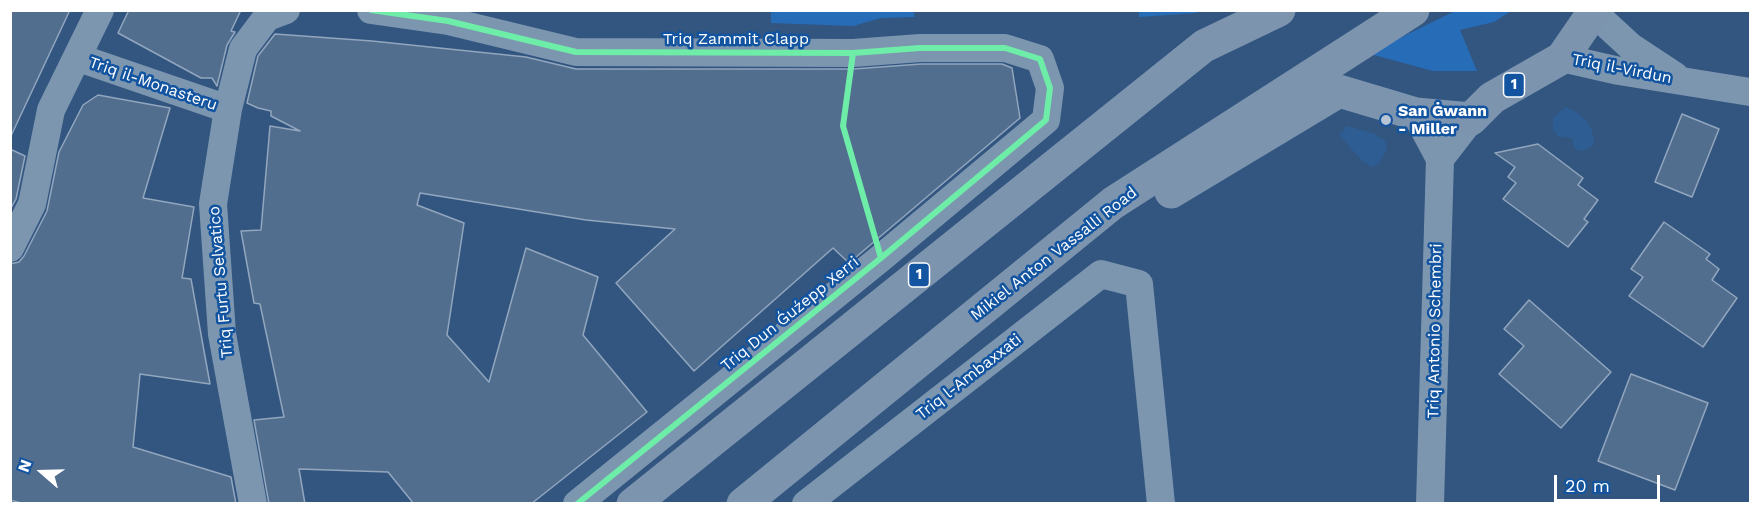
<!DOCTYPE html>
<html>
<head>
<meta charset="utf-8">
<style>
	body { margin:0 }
	#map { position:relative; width:1761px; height:514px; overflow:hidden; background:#325680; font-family:"Work Sans",sans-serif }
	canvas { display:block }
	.frame { position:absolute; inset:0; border:12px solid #fff; pointer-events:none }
	.north { position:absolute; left:12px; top:442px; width:60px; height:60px; -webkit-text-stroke:4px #1254a0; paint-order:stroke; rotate:290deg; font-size:16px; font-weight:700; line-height:24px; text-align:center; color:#fff }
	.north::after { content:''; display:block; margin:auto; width:21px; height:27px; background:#fff; clip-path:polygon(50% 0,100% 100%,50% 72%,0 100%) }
	.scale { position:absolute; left:1554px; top:475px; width:106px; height:27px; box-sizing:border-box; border:3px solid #fff; border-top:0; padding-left:8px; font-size:18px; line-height:21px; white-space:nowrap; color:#fff; -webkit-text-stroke:4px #1254a0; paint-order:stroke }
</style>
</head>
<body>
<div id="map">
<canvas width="1761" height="514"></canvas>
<div class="frame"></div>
<div class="north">N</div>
<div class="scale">20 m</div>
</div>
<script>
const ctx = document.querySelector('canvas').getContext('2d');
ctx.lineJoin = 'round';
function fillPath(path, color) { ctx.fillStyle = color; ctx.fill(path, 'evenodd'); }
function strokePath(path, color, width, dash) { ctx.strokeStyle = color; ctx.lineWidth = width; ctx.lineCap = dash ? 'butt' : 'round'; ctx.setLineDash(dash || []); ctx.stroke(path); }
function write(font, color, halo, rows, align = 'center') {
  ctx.font = font + ' "Work Sans",sans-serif'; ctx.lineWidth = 5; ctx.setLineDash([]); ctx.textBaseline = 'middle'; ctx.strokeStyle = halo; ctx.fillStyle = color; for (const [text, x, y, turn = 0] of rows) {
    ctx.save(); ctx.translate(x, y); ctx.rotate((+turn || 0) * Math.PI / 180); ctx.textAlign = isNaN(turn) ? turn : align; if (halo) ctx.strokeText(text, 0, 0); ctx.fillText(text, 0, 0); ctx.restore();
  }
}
fillPath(new Path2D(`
	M771,10h142l2,7 -34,1 -28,8 -82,-3z
	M1139,11v-1l61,1 -4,2 -57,4z
	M1455,11h56l-17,11 -34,8 17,41h-44l-59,-16 -1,-4z`), '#276cb6');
fillPath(new Path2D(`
	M1566,107c17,8 28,17 28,38l-11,6 -8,-2 -3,-11 -14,-2 -5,-6v-13z
	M1347,126l28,8 10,7 2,9 -8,13 -7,4 -9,-5 -24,-27z`), '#2d5d93');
const building = new Path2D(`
	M10,10h60l-60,128z
	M129,10h112l-10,21 4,1 -8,13 -10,41 -5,-8h-11l-83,-45z
	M275,34l97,7 154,16 50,12h277l68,-5h81l10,4 8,50 -171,145 -16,-15 -139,123 -78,-88 59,-54 -89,-9 -166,-27 -3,12 47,18 -17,112 42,47 37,-134 72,29 -15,58 64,77 -116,92h-117l-26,-32 -89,-3 6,35h-36l-15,-84 30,-3 -24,-113 -6,-1 -13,-72 20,-1 9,-104 30,5 -29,-15v-5l-13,-3 -11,-5 11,-47z
	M98,95l72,13 -27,90 51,9 -12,71 9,1 19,105 -70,-10 -7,73 98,30 5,27h-211l-15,-4v-236l9,-2 5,-6 23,-45 12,-59 24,-47z
	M1682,114l37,15 -27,68 -37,-15z
	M1538,144l45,34 -5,7 20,15 -14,19 4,3 -20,25 -65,-48 13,-16 -8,-6 7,-10 -20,-14z
	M10,149l15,7 -9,43 -6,11z
	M1664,222l46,32 -4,5 13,10 -7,11 25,18 -34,49 -74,-51 14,-19 -12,-8z
	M1529,300l82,72 -50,56 -62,-54 25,-28 -20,-17z
	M1631,374l77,29 -33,87 -77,-29z`);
fillPath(building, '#526e8f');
strokePath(building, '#92a6be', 1.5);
strokePath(new Path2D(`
	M371,10l77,11 128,31 277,1 67,-5h85l35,11 10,29 -4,32 -165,138 -304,246
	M1593,12l38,35 44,29
	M79,58l149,51
	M1562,58l57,13 131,21
	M1416,114l24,45 -10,345
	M1440,159l31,-40
	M10,248l22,-44 19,-94 49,-100
	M253,504l-31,-170 -9,-130 15,-95 15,-60 24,-32 19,-7
	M806,504l295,-230 38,10 22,220`), '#7d96b0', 28);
strokePath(new Path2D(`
	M1171,192l168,-101 77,23 55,5 21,-21 70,-40 33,-48
	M633,504l571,-458 75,-36
	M743,504l370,-301 300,-193`), '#7d94af', 33);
strokePath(new Path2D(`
	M371,10l77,11 128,31 277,1 67,-5h85l35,11 10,29 -4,32 -165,138 -304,246
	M853,53l-10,73 38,132`), '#6deda7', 6);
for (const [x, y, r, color] of [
	[1386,120,6,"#b7c4d3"]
]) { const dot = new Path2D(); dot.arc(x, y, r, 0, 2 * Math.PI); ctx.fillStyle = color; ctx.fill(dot); strokePath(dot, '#1254a0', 2); }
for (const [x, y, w] of [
	[1514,85,21],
	[919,275,21]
]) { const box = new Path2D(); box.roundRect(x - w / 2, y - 12, w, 24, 4.5); ctx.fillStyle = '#1254a0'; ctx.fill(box); strokePath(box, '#fff', 1.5); }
write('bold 15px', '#fff', null, [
	["1",1514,85],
	["1",919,275]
]);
write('16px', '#fff', '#1254a0', [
	["Triq Zammit Clapp",736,39],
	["Triq il-Virdun",1622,69,11],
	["Triq il-Monasteru",153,84,19],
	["Mikiel Anton Vassalli Road",1054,254,-38],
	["Triq Furtu Selvatico",221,282,-95],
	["Triq Dun Ǵuźepp Xerri",790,314,-39],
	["Triq Antonio Schembri",1435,331,-89],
	["Triq l-Ambaxxati",969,377,-38]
]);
write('bold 16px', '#fff', '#1254a0', [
	["San Ġwann",1398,111],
	["- Miller",1398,129]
], 'left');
</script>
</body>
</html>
